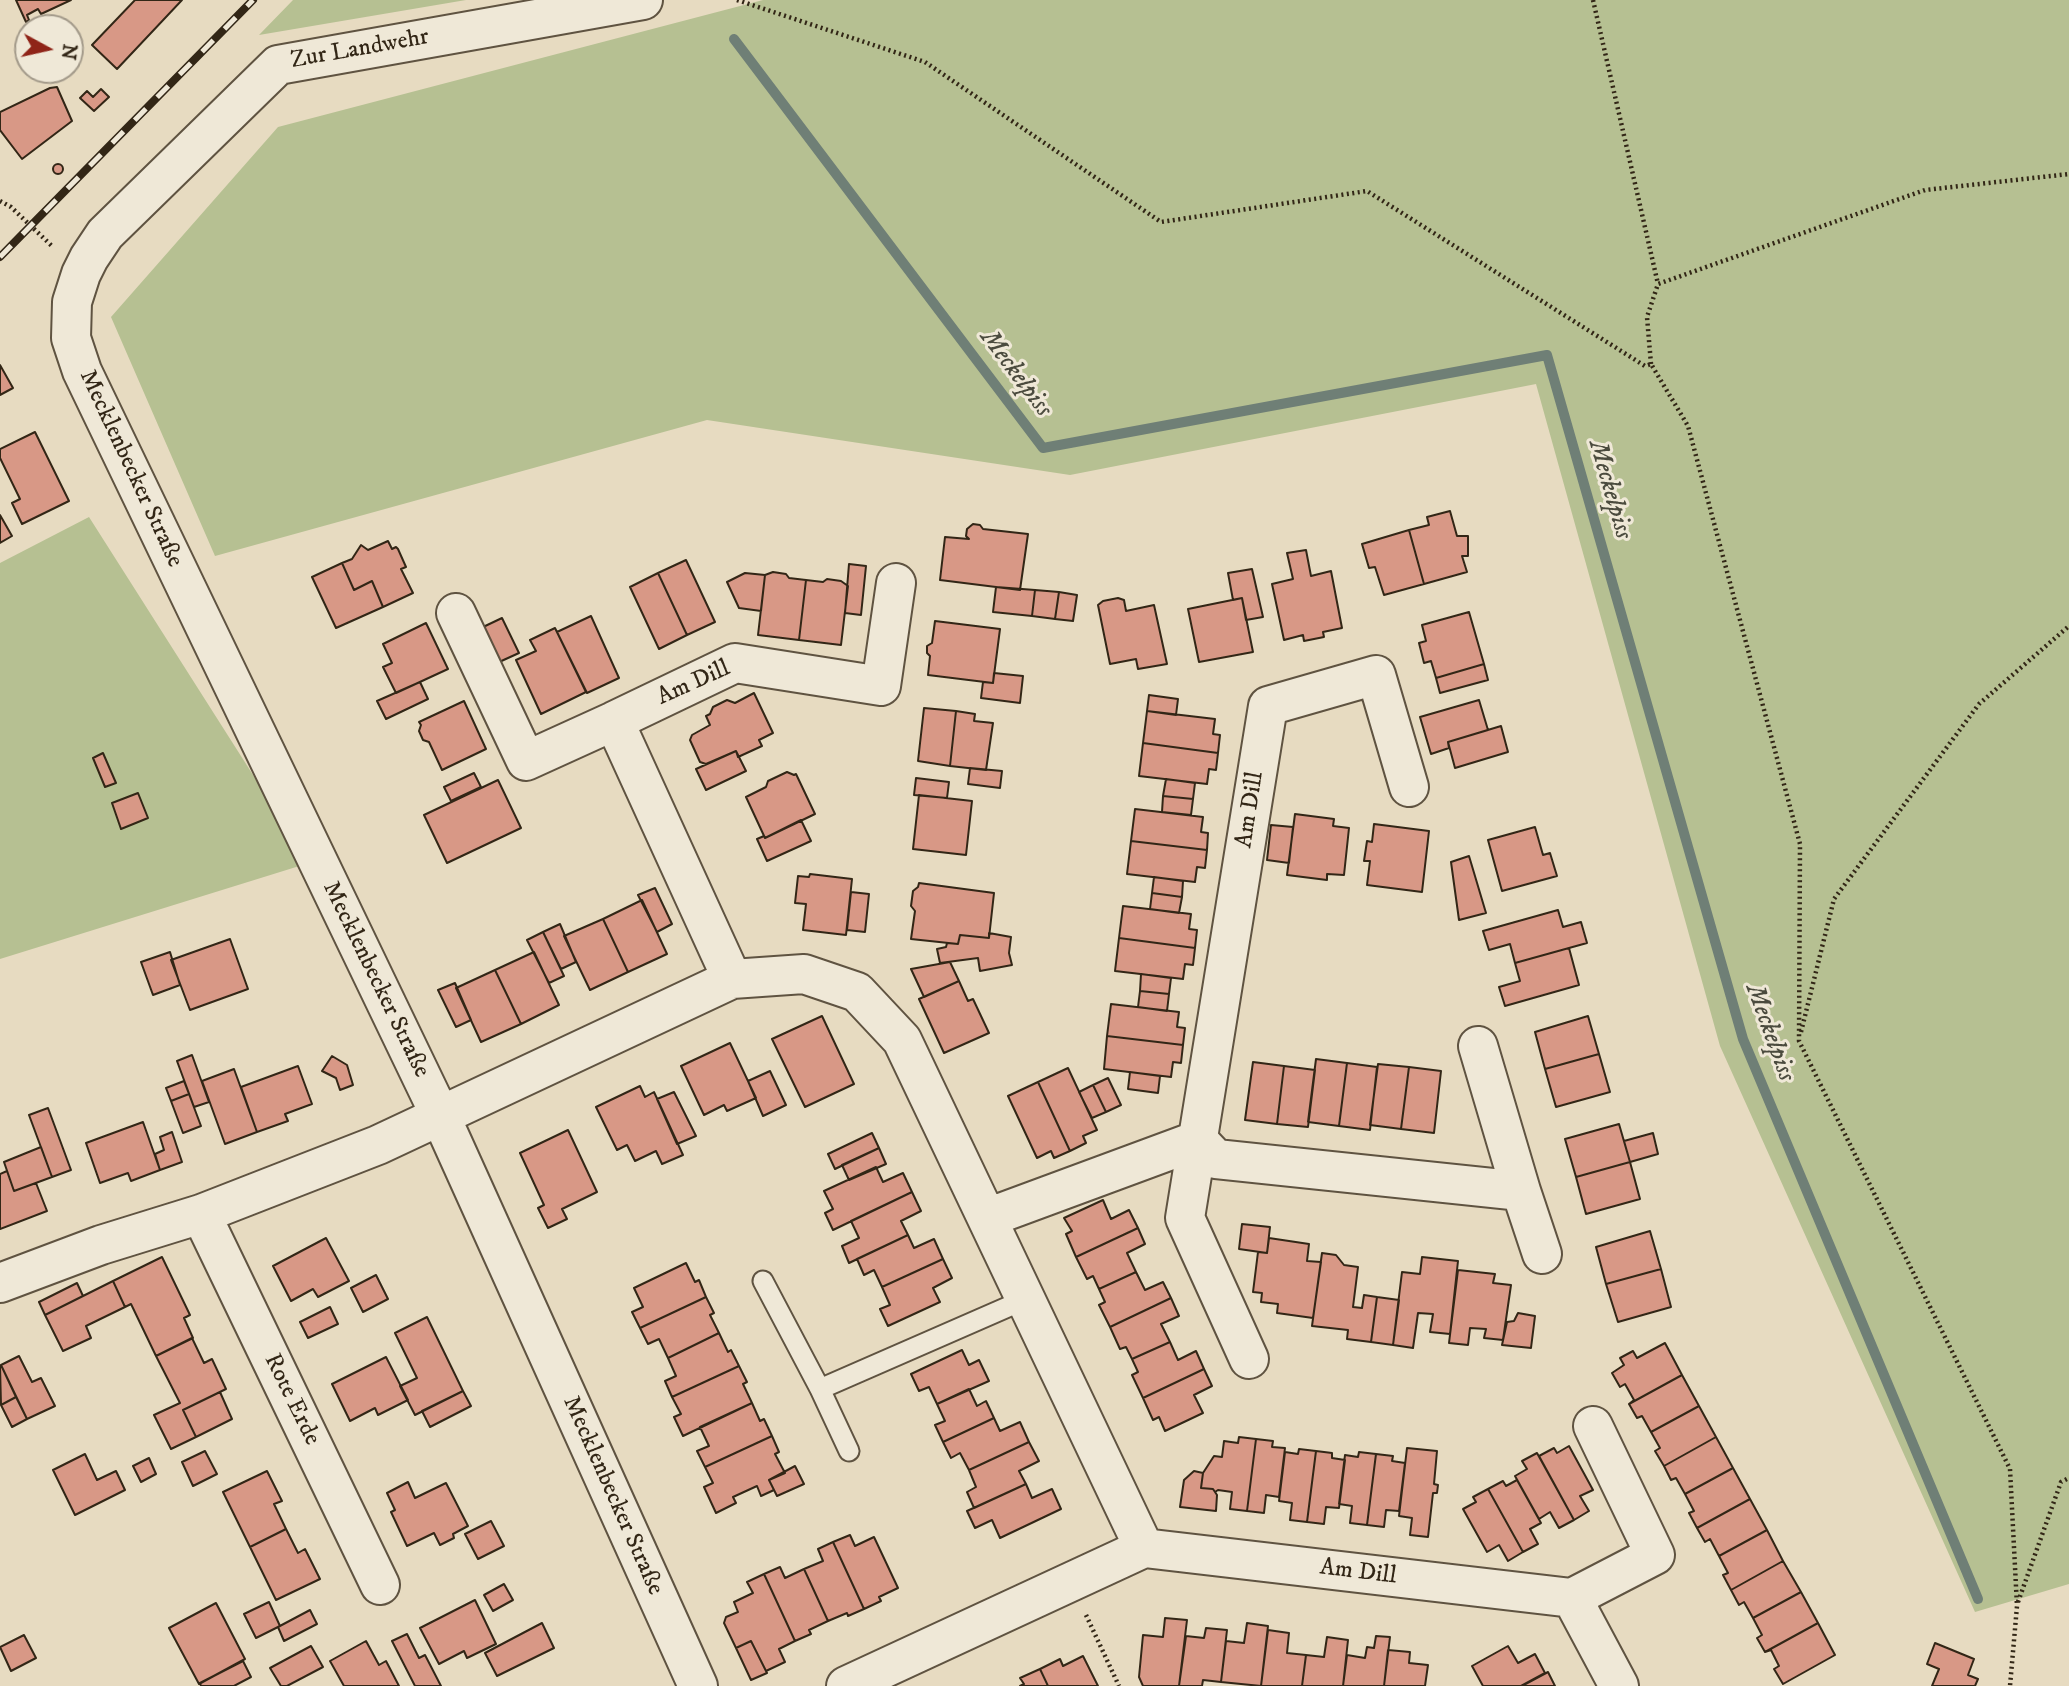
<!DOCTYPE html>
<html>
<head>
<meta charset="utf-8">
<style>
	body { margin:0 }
	#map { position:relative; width:2069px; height:1686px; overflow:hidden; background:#e7dbc1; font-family:"IM FELL DW Pica",serif }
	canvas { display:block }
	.north { position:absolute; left:14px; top:14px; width:70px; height:70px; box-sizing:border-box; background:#efe8d7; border:2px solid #a39a8a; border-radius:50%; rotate:98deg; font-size:19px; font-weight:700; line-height:28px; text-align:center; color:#322616 }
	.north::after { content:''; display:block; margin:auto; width:24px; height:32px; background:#8f2418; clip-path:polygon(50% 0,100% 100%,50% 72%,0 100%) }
</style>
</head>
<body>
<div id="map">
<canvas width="2069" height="1686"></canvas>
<div class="north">N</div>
</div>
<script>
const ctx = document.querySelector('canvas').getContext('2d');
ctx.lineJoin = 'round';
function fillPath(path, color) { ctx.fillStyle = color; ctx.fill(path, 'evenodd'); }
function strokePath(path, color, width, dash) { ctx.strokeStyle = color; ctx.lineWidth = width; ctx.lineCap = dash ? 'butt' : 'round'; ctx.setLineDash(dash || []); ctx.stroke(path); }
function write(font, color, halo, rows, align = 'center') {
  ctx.font = font + ' "IM FELL DW Pica",serif'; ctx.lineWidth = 6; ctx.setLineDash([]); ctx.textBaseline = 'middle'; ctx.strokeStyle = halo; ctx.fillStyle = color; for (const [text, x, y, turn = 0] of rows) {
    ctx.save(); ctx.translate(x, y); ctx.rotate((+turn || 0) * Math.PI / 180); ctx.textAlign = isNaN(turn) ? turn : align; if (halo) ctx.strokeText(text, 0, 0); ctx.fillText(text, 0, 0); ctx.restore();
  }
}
fillPath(new Path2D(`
	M293,0h173l-207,35z
	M763,0h1306v1584l-94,28 -255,-566 -184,-662 -466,91 -363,-55 -492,136 -104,-239 167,-190z
	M89,517l220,346 -309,96v-396z`), '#b6c092');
strokePath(new Path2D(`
	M734,39l309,409 504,-93 196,684 235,560`), '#6f7f76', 10);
const building = new Path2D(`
	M16,0h55l-30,14 -3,-5 -11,6 2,5 -3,2z
	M135,0h47l-65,69 -25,-24z
	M57,87l15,34 -50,38 -22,-29v-18l50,-24z
	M101,89l8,8 -15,14 -14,-13 7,-7 6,6z
	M53 169a5 5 0 1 1 10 0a5 5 0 1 1-10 0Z
	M0,365l13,23 -13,7z
	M35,432l34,69 -47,23 -10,-21 8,-4 -20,-41v-9z
	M1450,511l7,25h11v20h-6l5,16 -43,12 -15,-54 20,-5 -2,-8z
	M0,515l12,21 -12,7z
	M973,524l7,1 3,4 45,5 -8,56 -80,-10 5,-43 24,2 -3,-3 1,-7z
	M1409,530l15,54 -40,11 -9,-28 -6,1 -7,-24z
	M388,541l4,8 4,-2 2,2 8,18 -5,2 12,24 -30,14 -11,-26 -18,9 -12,-27 10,-4 9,-14 7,5z
	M1306,550l5,26 20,-5 11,57 -19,4 1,5 -20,4 -1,-6 -19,5 -12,-56 21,-5 -6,-26z
	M686,560l29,62 -28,13 -29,-62z
	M342,563l12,27 18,-9 11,26 -47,21 -24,-51z
	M849,564l17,2 -5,49 -16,-2z
	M1252,569l11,48 -17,3 -4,-22 -9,2 -5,-27z
	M773,572l13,2 3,4 17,2 -7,60 -41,-5 7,-60z
	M658,573l29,62 -28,14 -29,-62z
	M745,573l20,2 -4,36 -22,-3 -12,-26z
	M827,579l14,2 7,5 -7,59 -42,-5 7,-60 17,2z
	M996,587l39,3 -3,26 -39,-4z
	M1035,590l24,2 -4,27 -23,-3z
	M1059,592l18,3 -4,26 -18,-2z
	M1118,598l6,2 2,11 28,-6 13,59 -29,5 -2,-10 -26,5 -12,-59 5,-4z
	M1242,598l11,54 -54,10 -11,-53z
	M1469,612l15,52 -48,14 -5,-17 -7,2 -5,-20 7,-2 -4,-16z
	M591,616l28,62 -32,15 -30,-61z
	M502,618l17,35 -22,10 -16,-35z
	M935,621l65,8 -7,54 -65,-8 2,-19 -3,-3v-7l5,-3z
	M426,623l22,46 -52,24 -13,-26 9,-4 -9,-19z
	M555,628l31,64 -45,22 -25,-54 20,-9 -6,-11z
	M1484,664l4,16 -48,13 -4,-15z
	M994,673l29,3 -3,27 -39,-5 2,-16 10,1z
	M420,682l8,17 -42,20 -9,-18z
	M754,693l19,40 -14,7 3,6 -24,11 -2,-6 -30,13 -6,-2 -10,-22 2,-5 18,-10 -4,-9 4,-2 3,-7 14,-7 8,3z
	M1149,695l29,4 -2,16 -29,-4z
	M1479,700l9,30 -40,12 1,6 -18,6 -11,-37z
	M464,701l22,48 -44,21 -13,-28 -6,-2 -4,-9 2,-6 -2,-3z
	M924,708l32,3 -6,55 -32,-5z
	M956,711l19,3 -1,7 19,2 -7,47 -36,-4z
	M1147,711l68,8 -2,15 7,1 -2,18 -75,-10z
	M1501,726l7,26 -53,16 -7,-26z
	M1143,743l75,10 -2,17 -7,-1 -2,15 -68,-8z
	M736,751l10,20 -40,19 -10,-21z
	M103,753l13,30 -11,4 -12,-29z
	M970,768l32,3 -2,17 -32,-4z
	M787,772l7,3 2,-1 19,40 -50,24 -19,-41 20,-10 2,-6z
	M474,773l7,14 -30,14 -7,-14z
	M916,778l33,4 -2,16 -33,-3z
	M1166,779l29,4 -2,16 -30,-3z
	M498,780l23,48 -74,35 -23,-48z
	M138,793l10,25 -27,11 -9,-26z
	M919,795l53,6 -6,54 -53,-6z
	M1163,796l30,3 -2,16 -29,-3z
	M1135,809l68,8 -2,15 7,1 -1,17 -76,-9z
	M1295,814l39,5 -1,7 16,2 -5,47 -17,-1v6l-40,-5z
	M801,820l10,21 -44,20 -10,-22 7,-3 1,2z
	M1374,824l55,7 -7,61 -55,-7 3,-24h-6l3,-20 5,1z
	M1271,825l22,2 -4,36 -22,-3z
	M1535,827l8,28 7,-2 7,23 -55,15 -14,-51z
	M1131,841l76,9 -2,18 -8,-1 -2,15 -68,-8z
	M1469,856l17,57 -27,7 -8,-58z
	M810,874l42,5 -6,56 -43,-5 3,-26 -11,-1 3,-27 11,1z
	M1154,877l29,4 -1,16 -30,-4z
	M919,883l75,10 -5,45 -29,-3 -2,9 -47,-5 4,-28 -4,-5 2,-15 5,-4z
	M655,888l17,36 -15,8 -19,-37z
	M851,892l18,2 -4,38 -18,-2z
	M1152,893l30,4 -3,16 -29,-4z
	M642,900l25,54 -39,18 -25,-53z
	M1123,906l68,8 -2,15 8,1 -2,18 -76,-10z
	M1558,910l5,17 18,-5 6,21 -72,20 -5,-19 -21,6 -6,-19z
	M603,919l25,53 -38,18 -26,-54z
	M560,924l16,38 -15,7 -18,-37z
	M543,932l21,44 -15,7 -22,-43z
	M989,933l22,4 -2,16 3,12 -32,6 -2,-13 -38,5 -3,-14 9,-2 1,-4 11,1 2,-9 29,3z
	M1119,938l76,10 -2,17 -8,-1 -2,15 -68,-8z
	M230,939l18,50 -58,21 -19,-50z
	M1569,948l10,37 -74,21 -6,-19 21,-6 -5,-18z
	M170,952l10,33 -27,10 -12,-33z
	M534,952l25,53 -38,19 -26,-54z
	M950,962l9,19 -35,16 -13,-28z
	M495,970l26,54 -40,18 -25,-54z
	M1141,974l30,4 -2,16 -29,-3z
	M959,981l9,20 5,-2 16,34 -45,20 -25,-54z
	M455,983l16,37 -15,7 -18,-37z
	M1140,991l29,3 -2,17 -29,-4z
	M1111,1004l68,8 -2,15 8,1 -2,17 -76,-9z
	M822,1016l32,68 -49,23 -33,-68z
	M1588,1016l11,38 -54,15 -10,-37z
	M1107,1036l76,9 -2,18 -8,-1 -2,15 -67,-8z
	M730,1043l26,55 -29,13 -3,-6 -20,10 -23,-49z
	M1599,1054l11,38 -54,15 -11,-38z
	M192,1055l17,47 -15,5 -17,-46z
	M332,1056l15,9 6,20 -13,5 -4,-12 -14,-7z
	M1316,1059l31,4 -8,63 -31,-4z
	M1253,1062l31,4 -7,58 -32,-4z
	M1347,1063l30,4 -7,63 -31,-4z
	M1378,1064l31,3 -8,62 -31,-4z
	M298,1066l14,38 -27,10 3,7 -31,11 -16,-45z
	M1284,1066l31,4 -7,57 -31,-3z
	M1409,1067l32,4 -7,62 -33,-4z
	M1068,1068l29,62 -14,6 3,7 -16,8 -32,-69z
	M234,1069l23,63 -32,12 -23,-63z
	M770,1071l16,34 -23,11 -15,-35z
	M1130,1072l30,4 -2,17 -30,-4z
	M1108,1078l13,27 -15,7 -13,-27z
	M184,1081l5,13 -18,7 -5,-13z
	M1038,1082l32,69 -16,7 -3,-7 -14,7 -29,-62z
	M1093,1085l13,27 -14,6 -13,-26z
	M640,1086l5,11 9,-5 29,63 -21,9 -6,-13 -21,10 -8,-16 -10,5 -21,-43z
	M674,1092l22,44 -19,8 -20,-45z
	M189,1094l12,32 -18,7 -12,-32z
	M48,1108l23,62 -19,7 -23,-62z
	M143,1122l17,48 -29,11 -3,-8 -28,10 -14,-40z
	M1619,1124l11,38 -54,15 -11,-38z
	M568,1130l29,62 -35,17 5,10 -19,9 -10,-20 6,-3 -24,-52z
	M172,1132l10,30 -22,8 -5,-16 9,-4 -4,-13z
	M872,1133l7,15 -44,21 -7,-15z
	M1653,1133l5,21 -28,8 -6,-21z
	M41,1147l11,30 -38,14 -10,-29z
	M879,1148l7,16 -37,16 -7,-15z
	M1630,1162l10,37 -54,15 -10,-37z
	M876,1167l7,15 20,-9 9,19 -79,38 -8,-17 8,-4 -9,-18z
	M7,1171l7,20 22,-8 11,28 -47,18v-55z
	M912,1192l9,19 -20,10 7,14 -59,28 -7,-17 17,-8 -8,-17z
	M1103,1200l8,19 18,-9 9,18 -62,29 -10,-23 6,-3 -8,-13z
	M1242,1224l28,3 -3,26 -28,-4z
	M1138,1228l7,16 -18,9 9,19 -37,17 -6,-13 -6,3 -11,-22z
	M1650,1231l11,38 -55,15 -10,-37z
	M908,1235l6,13 20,-9 9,20 -61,28 -8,-17 -10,5 -7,-16z
	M326,1238l23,43 -31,16 -5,-8 -22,12 -18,-35z
	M1269,1238l40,6 -2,17 14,1 -8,56 -36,-5 1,-9 -17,-2 1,-9 -9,-1 5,-40 9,1z
	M1322,1253l14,2 8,10 14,2 -5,40 9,1 2,-13 13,2 -6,45 -24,-3 1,-9 -36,-4z
	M162,1257l28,58 -6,3 9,20 -37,18 -25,-52 -6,3 -12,-26z
	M1422,1257l36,4 -8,73 -20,-2 3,-18 -15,-1 -5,35 -20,-3 9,-73 18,2z
	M943,1259l9,19 -19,10 7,14 -52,24 -8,-17 10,-4 -8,-18z
	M686,1263l9,19 4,-2 7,17 -66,31 -8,-16 11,-5 -9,-19z
	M1661,1269l10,38 -53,15 -12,-38z
	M1458,1270l37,4 -2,9 18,2 -8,55 -19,-2 2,-9 -16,-1 -2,17 -19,-2z
	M1136,1272l9,18 18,-8 8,16 -61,29 -11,-22 6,-3 -6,-13z
	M376,1275l12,24 -25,13 -12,-24z
	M113,1281l12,26 -39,19 5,12 -28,13 -18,-36z
	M77,1283l6,13 -38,19 -6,-13z
	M706,1297l8,16 -4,2 9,18 -51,25 -9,-19 -11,5 -8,-16z
	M1377,1297l22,3 -6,45 -22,-3z
	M1171,1298l8,18 -18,8 9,18 -38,17 -6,-12 -6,2 -10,-22z
	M330,1307l8,17 -30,14 -8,-16z
	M1518,1313l17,3 -4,32 -29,-3 5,-23 7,-1z
	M427,1317l36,74 -48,24 -15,-29 17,-8 -22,-45z
	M719,1333l9,19 3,-2 8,16 -67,31 -7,-16 11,-5 -8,-18z
	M192,1338l12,25 8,-4 14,30 -43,21 13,27 -25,12 -17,-34 26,-12 -24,-47z
	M1170,1342l8,18 18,-9 8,18 -61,29 -11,-23 6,-3 -6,-13z
	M1665,1343l17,32 -53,29 5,-4 -9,-16 -5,3 -8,-14 12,-8 -4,-7 13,-7 4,7z
	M962,1350l7,15 10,-5 10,21 -52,23 -8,-17 -10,4 -8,-17z
	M19,1356l13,26 9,-4 14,28 -28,13 -26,-54z
	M386,1357l22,43 -30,15 -3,-7 -25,13 -18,-37z
	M1,1365l15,32 -15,8 -1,-39z
	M739,1366l8,16 -4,2 9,19 -69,33 -9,-19 7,-3 -9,-17z
	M1204,1369l8,17 -18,9 9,18 -38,18 -6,-14 -6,3 -10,-22z
	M1682,1375l17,31 -48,26 -9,-16 -5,2 -8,-14z
	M969,1389l8,17 9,-5 8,17 -51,24 -8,-17 10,-4 -8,-17z
	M463,1391l8,15 -41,21 -8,-16z
	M220,1392l12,27 -36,18 -13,-27z
	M16,1397l11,22 -15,8 -11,-22z
	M752,1403l8,18 4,-2 8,17 -67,31 -8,-16 12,-5 -9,-19z
	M1699,1406l17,31 -52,29 -9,-15 5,-3 -9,-16z
	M994,1418l6,13 20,-9 9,20 -60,28 -9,-17 -9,5 -8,-16z
	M772,1436l7,16 -4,2 10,19 -16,7 5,10 -13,6 -4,-10 -24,11 3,6 -20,10 -12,-26 9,-4 -8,-16z
	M1239,1437l17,2 -9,72 -17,-2 2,-17 -14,-2 -3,2 -2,-3 -12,-1 2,-15 11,-17 8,1 2,-16 14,2z
	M1716,1437l17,31 -48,26 -9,-16 -5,2 -7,-14z
	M1256,1439l17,2 -1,6 13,1 -6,49 -13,-2 -2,18 -17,-2z
	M1029,1442l10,19 -20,10 7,13 -52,24 -7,-16 9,-5 -7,-17z
	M1569,1446l24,44 -13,6 9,15 -15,9 -35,-64 15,-8 3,5z
	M1407,1448l30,3 -3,33 4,1 -1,8h-4l-5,44 -18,-2 2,-17 -13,-2z
	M1299,1449l17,2 -9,71 -17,-2 2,-17 -13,-2 6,-49 13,2z
	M205,1451l12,23 -24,12 -11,-24z
	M1316,1451l16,2v5l13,2 -6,48 -13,-1 -2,17 -17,-2z
	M1359,1452l17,2 -9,71 -17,-2 2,-17 -13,-2 6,-49 13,2z
	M1537,1453l37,67 -15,8 -9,-16 -11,7 -24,-43 12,-7 -5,-8z
	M85,1454l12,26 19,-9 9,19 -50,25 -22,-45z
	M1376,1454l17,2 -1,5 13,2 -6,48 -13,-1 -2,17 -17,-2z
	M149,1458l7,16 -15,8 -8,-16z
	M795,1466l9,18 -27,12 -8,-16z
	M1733,1468l17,31 -53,29 -8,-15 5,-2 -9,-17z
	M267,1471l15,30 -8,3 12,25 -36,18 -27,-55z
	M1194,1471l9,2 -2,15 12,1 4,6 -1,16 -36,-4 4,-27z
	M1517,1480l24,43 -11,6 8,15 -15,8 -35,-63 15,-8 3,5z
	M408,1482l7,16 31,-15 22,43 -15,8 1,4 -14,7 -6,-12 -27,13 -16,-34 4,-2 -8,-17z
	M1026,1484l6,14 20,-9 9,20 -61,29 -8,-18 -17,8 -8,-17z
	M1488,1489l35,63 -15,9 -9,-16 -12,7 -24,-43 13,-7 -3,-5z
	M1750,1499l17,31 -48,26 -9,-17 -5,3 -8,-14z
	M491,1521l13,25 -26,13 -13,-25z
	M286,1529l12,24 7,-4 15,30 -44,21 -26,-53z
	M1767,1530l16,31 -52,29 -8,-15 5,-2 -9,-17z
	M850,1535l5,11 19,-9 24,51 -19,9 2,4 -17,8 -31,-67z
	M833,1542l31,67 -16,7 -1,-3 -19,8 -24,-52 19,-8 -5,-12z
	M1783,1561l18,31 -48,26 -9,-16 -5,3 -8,-15z
	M780,1567l5,11 19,-9 24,52 -19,9 2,4 -16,7 -31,-67z
	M764,1574l31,67 -16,8 6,13 -19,9 -15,-30 -15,7 -12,-25 2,-6 12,-5 -4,-10 19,-9 -6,-11z
	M504,1584l9,16 -20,11 -9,-16z
	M1801,1592l17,31 -53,29 -8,-14 5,-3 -9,-17z
	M475,1600l21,44 -29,14 -3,-7 -25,13 -19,-36z
	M269,1602l11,24 -24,12 -12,-24z
	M216,1603l29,56 -46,25 -30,-56z
	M310,1610l7,14 -33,17 -6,-14z
	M1165,1618l22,2 -8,66h-36l-4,-9 4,-42 20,2z
	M542,1623l12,25 -57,28 -12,-23z
	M1247,1623l21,3 -7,60 -40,-4 5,-41 18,2z
	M1818,1623l17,32 -52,29 -9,-15 5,-3 -8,-16 -6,2z
	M1206,1628l21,2 -6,52 -18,-2 -1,6h-23l7,-50 18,2z
	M1268,1630l21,3 -2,20 19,2 -4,31h-41z
	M407,1634l12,24 6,-3 16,31h-26l-23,-45z
	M24,1635l12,23 -25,13 -11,-24z
	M1376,1636l14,1 -6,49h-41l4,-31 18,3 2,-11 7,1z
	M1327,1637l21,3 -5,46h-41l4,-31 18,2z
	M366,1641l13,24 7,-4 13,25h-55l-14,-25z
	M751,1641l16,32 -16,7 -15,-32z
	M1935,1643l39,16 -6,16 10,4 -3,7h-43l7,-17 -12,-5z
	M311,1646l12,21 -36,19h-6l-11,-18z
	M1508,1646l10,17 17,-9 10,19 -24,13h-38l-11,-20z
	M1388,1650l22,2 -1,11 19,2 -3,21h-41z
	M1083,1656l15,30h-50l-8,-17 20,-10 3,7z
	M243,1661l8,16 -17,9h-33l-1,-3z
	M1040,1669l8,17h-28l4,-2 -4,-6z
	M1548,1672l7,14h-33z`);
fillPath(building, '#d89886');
strokePath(building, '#322616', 2);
const lane = new Path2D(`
	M763,1281l57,108 206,-90
	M820,1389l29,62`);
const street = new Path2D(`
	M643,0l-365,65 -173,169 -16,24 -8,16 -9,28 -1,36 11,33 358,744 258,571
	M456,613l70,148 88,-40 118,258
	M614,721l121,-58 146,23 15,-103
	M1521,1191l21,63
	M201,1214l179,371
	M987,1218l211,-78 18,19 305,32 -43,-145
	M0,1283l101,-38 100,-31 177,-69 354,-166 72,-5 53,18 45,48 242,508 -298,138
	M1249,1359l-64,-141 83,-512 108,-31 33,112
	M1144,1548l428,50 47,88
	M1572,1598l83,-43 -62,-129`);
strokePath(lane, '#5f5341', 23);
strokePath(street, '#5f5341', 42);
strokePath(new Path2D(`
	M737,0l188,62 236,160 206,-31 278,175 6,-2 37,62 112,418 -1,197 211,428 7,137 -7,80
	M1593,0l65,284
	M0,201l11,6 42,40
	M1651,364l-4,-47 11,-33 267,-94 144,-16
	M1801,1032l33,-133 145,-195 90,-78
	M2018,1602l43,-120 8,-4
	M1086,1615l33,71`), '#322616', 4.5, [2, 3.5]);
strokePath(lane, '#efe8d7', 19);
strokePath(street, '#efe8d7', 38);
const rail = new Path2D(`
	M0,257l253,-257`);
strokePath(rail, '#322616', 8);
strokePath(rail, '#efe8d7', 5, [16]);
write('24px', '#322616', '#efe8d7', [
	["Zur Landwehr",360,50,-10],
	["Mecklenbecker Straße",130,469,65],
	["Am Dill",694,684,-24],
	["Am Dill",1251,810,-81],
	["Mecklenbecker Straße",375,980,64],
	["Rote Erde",291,1400,64],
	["Mecklenbecker Straße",612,1496,66],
	["Am Dill",1358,1573,7]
]);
write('italic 26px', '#4b4b3e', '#efe8d7', [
	["Meckelpiss",1015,374,53],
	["Meckelpiss",1609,490,74],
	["Meckelpiss",1769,1033,70]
]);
</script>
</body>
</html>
